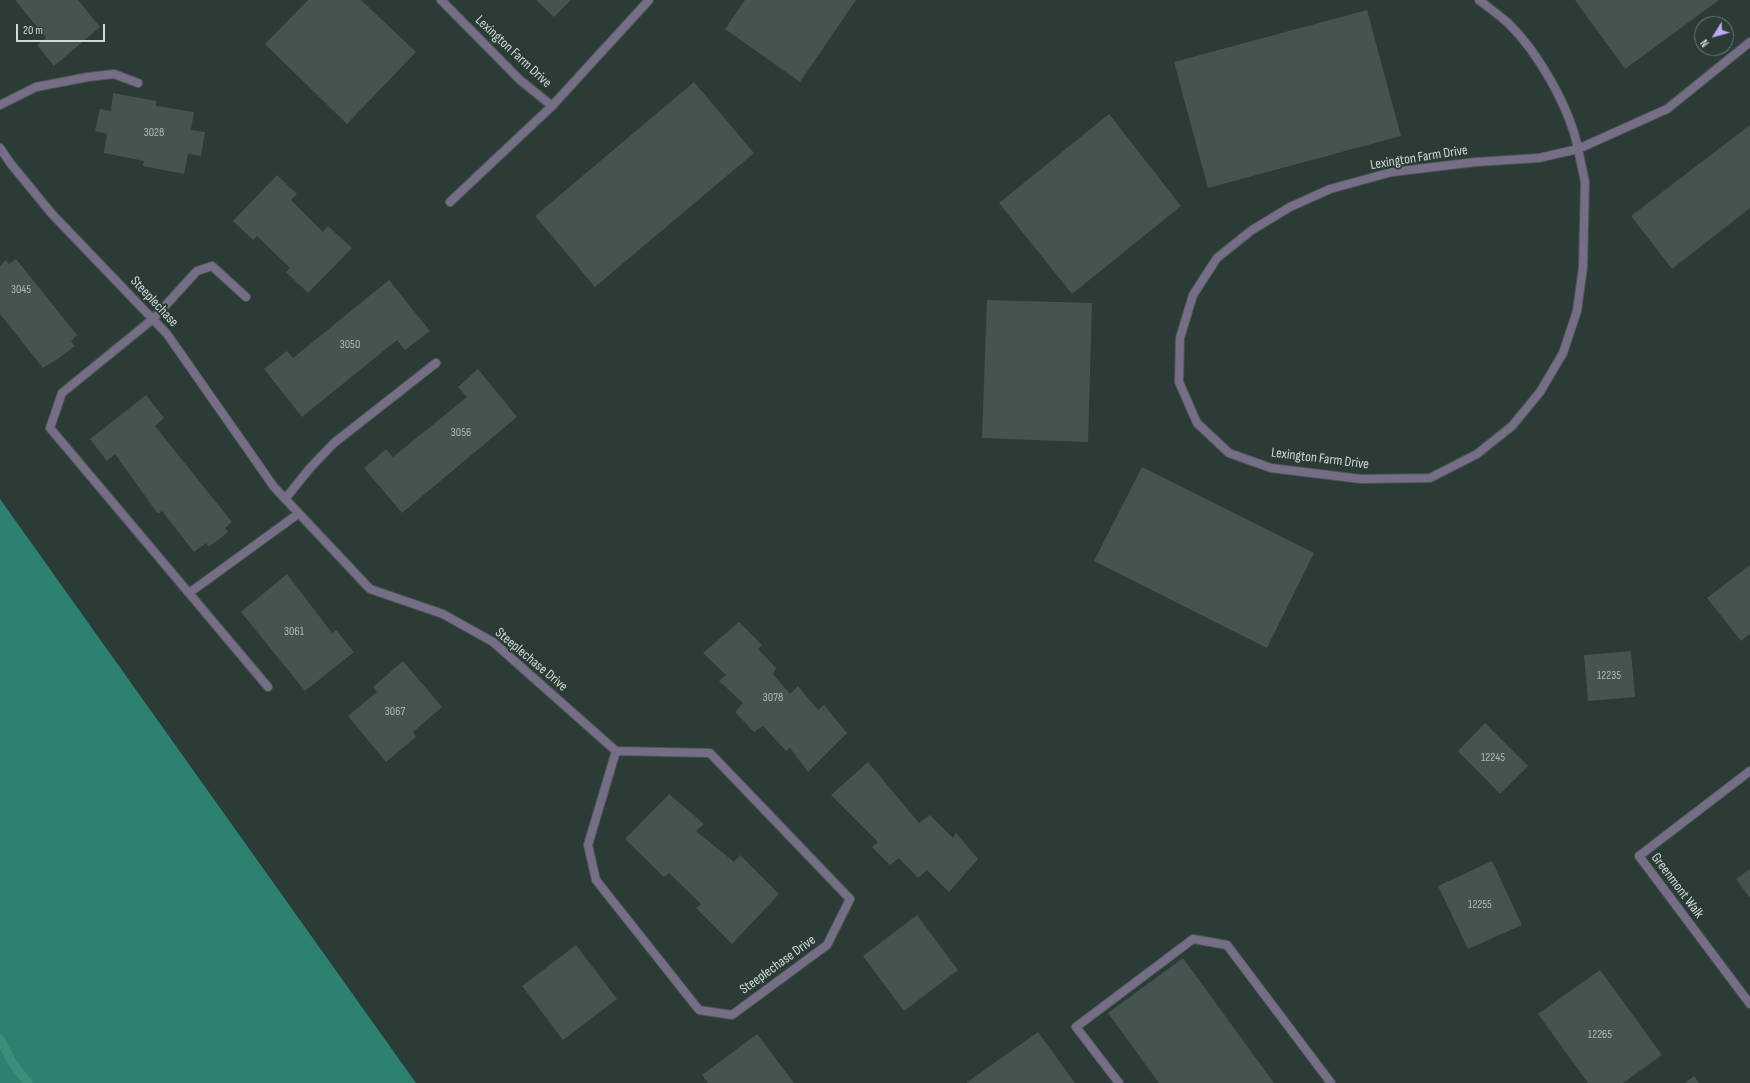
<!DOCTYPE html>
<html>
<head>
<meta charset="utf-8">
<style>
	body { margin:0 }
	#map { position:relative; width:1750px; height:1083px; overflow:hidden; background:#2b3b36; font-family:"Sofia Sans Condensed",sans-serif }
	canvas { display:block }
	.north { position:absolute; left:1694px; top:16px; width:40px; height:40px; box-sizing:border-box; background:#2b3b36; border:1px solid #6d7a76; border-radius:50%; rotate:233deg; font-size:11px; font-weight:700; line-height:16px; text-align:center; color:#cfd9d6 }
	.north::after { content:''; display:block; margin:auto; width:14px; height:18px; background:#c1a8f3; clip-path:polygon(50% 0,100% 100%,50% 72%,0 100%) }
	.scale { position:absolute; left:16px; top:24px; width:89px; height:18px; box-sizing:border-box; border:2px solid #cfd9d6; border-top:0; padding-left:5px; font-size:12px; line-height:14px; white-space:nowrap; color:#cfd9d6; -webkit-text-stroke:3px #2b3b36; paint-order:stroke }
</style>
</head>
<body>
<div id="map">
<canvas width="1750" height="1083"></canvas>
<div class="north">N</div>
<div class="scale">20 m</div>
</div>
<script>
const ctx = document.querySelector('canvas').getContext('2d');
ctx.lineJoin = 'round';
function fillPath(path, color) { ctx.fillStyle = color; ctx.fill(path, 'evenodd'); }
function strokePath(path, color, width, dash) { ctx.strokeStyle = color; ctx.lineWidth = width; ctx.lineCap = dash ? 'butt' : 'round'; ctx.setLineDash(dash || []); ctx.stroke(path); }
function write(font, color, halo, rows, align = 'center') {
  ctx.font = font + ' "Sofia Sans Condensed",sans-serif'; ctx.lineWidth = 4; ctx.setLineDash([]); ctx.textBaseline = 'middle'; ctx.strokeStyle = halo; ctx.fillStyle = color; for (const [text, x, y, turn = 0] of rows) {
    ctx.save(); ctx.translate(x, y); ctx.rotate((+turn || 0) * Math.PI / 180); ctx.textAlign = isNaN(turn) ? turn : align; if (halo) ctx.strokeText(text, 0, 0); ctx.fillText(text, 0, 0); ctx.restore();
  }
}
fillPath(new Path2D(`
	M0,499l416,584h-416z`), '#2d8170');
strokePath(new Path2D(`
	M0,1039l12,23 16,21`), '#3c8e7c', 9);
fillPath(new Path2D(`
	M15,0h63l22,27 -46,39 -17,-21 9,-7z
	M308,0h53l55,52 -69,72 -82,-80z
	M536,0h35l-17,17z
	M745,0h111l-56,82 -75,-53z
	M1575,0h144l-94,69z
	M1367,10l34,126 -193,52 -34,-126z
	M694,82l60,71 -159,134 -60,-71z
	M113,93l43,8v5l38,6 -3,18 14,2 -4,24 -13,-2 -4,20 -41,-8 1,-5 -40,-8 3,-19 -12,-3 5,-22 11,2z
	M1109,114l72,92 -109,88 -73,-91z
	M1750,125v83l-78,61 -41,-53z
	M277,175l20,19 -6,6 32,32 5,-6 24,22 -44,45 -22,-21 4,-4 -33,-32 -4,4 -20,-19z
	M16,259l61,76 -6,6 4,5 -16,12 -16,10 -43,-54v-48l6,-6 3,4z
	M389,280l41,51 -25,19 -8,-10 -95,77 -38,-48 23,-18 6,7z
	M987,300l105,3 -4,139 -106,-4z
	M478,369l39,48 -115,96 -38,-45 22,-19 7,8 74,-60 -9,-10z
	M146,395l18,23 -9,8 77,96 -7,6 3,4 -19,15 -3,-4 -12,9 -32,-41 -4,3 -43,-60 -8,7 -17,-22z
	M1142,467l172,86 -47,95 -173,-87z
	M1750,565v69l-9,7 -34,-43z
	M287,574l45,59 4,-3 18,22 -49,39 -64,-79z
	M739,622l23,23 -4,4 18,19 -3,6 17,20 8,-8 20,24 6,-5 23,28 -39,39 -18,-24 -4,3 -23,-25 -9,6 -19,-20 8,-9 -24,-22 7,-6 -23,-22z
	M1631,651l4,46 -47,4 -4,-46z
	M403,661l39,46 -29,25 3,5 -30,25 -38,-46 29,-24 -4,-5z
	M1485,723l43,43 -28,28 -42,-43z
	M868,762l51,61 11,-8 23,23 3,-5 22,26 -29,33 -22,-22 -9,8 -19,-20 -9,7 -18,-18 6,-5 -47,-47z
	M669,794l35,30 -8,7 38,31 6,-7 39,39 -47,50 -36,-36 5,-4 -32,-31 -5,4 -39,-38z
	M1492,861l30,64 -54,24 -30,-63z
	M1750,869v29l-14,-19z
	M917,915l41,55 -54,41 -41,-55z
	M576,945l41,54 -54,41 -41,-54z
	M1183,958l91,125h-115l-51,-70z
	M1600,970l62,85 -39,28h-35l-50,-69z
	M1038,1032l37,51h-109z
	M757,1034l37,49h-86l-6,-8z
	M1694,1076l5,7h-14z`), '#445551');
const service = new Path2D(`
	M0,105l36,-18 52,-10 26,-3 24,9
	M246,297l-34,-31 -15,5 -44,48 -91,74 -12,35 218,259
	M285,499l25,-31 24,-25 102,-80
	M189,593l109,-79`);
const minor = new Path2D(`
	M441,0l79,80 32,26 97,-106
	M1479,0c10,8 20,15 29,23 30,29 62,85 70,126l89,-40 83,-67
	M0,148l11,16 41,50 115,120 107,153 96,102 73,25 50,28 123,109 -28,94 8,35 103,130 33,5 95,-70 23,-46 -140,-146 -94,-2
	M1578,149l7,33 -2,85 -6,44 -14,42 -23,39 -28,34 -35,28 -47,24 -69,1 -90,-11 -42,-15 -32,-30 -18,-41 1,-44 13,-43 24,-37 35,-28 38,-23 40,-18 62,-17 84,-10 63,-4z
	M450,202l102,-96
	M1750,771l-111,85 111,148
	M1119,1083l-43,-56 117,-88 34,6 104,138`);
strokePath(service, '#495753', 10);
strokePath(minor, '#495753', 10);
strokePath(service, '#766e86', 8);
strokePath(minor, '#766e86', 8);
write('12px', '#acb8b5', null, [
	["3028",154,133],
	["3045",21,290],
	["3050",350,345],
	["3056",461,433],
	["3061",294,632],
	["12235",1609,676],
	["3078",773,698],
	["3067",395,712],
	["12245",1493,758],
	["12255",1480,905],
	["12265",1600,1035]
]);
write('14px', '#cfd9d6', '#2b3b36', [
	["Lexington Farm Drive",513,52,43],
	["Lexington Farm Drive",1419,158,-9],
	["Steeplechase",154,302,47],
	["Lexington Farm Drive",1320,459,7],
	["Steeplechase Drive",531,660,40],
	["Greenmont Walk",1677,886,53],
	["Steeplechase Drive",778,965,-36]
]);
</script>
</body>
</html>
